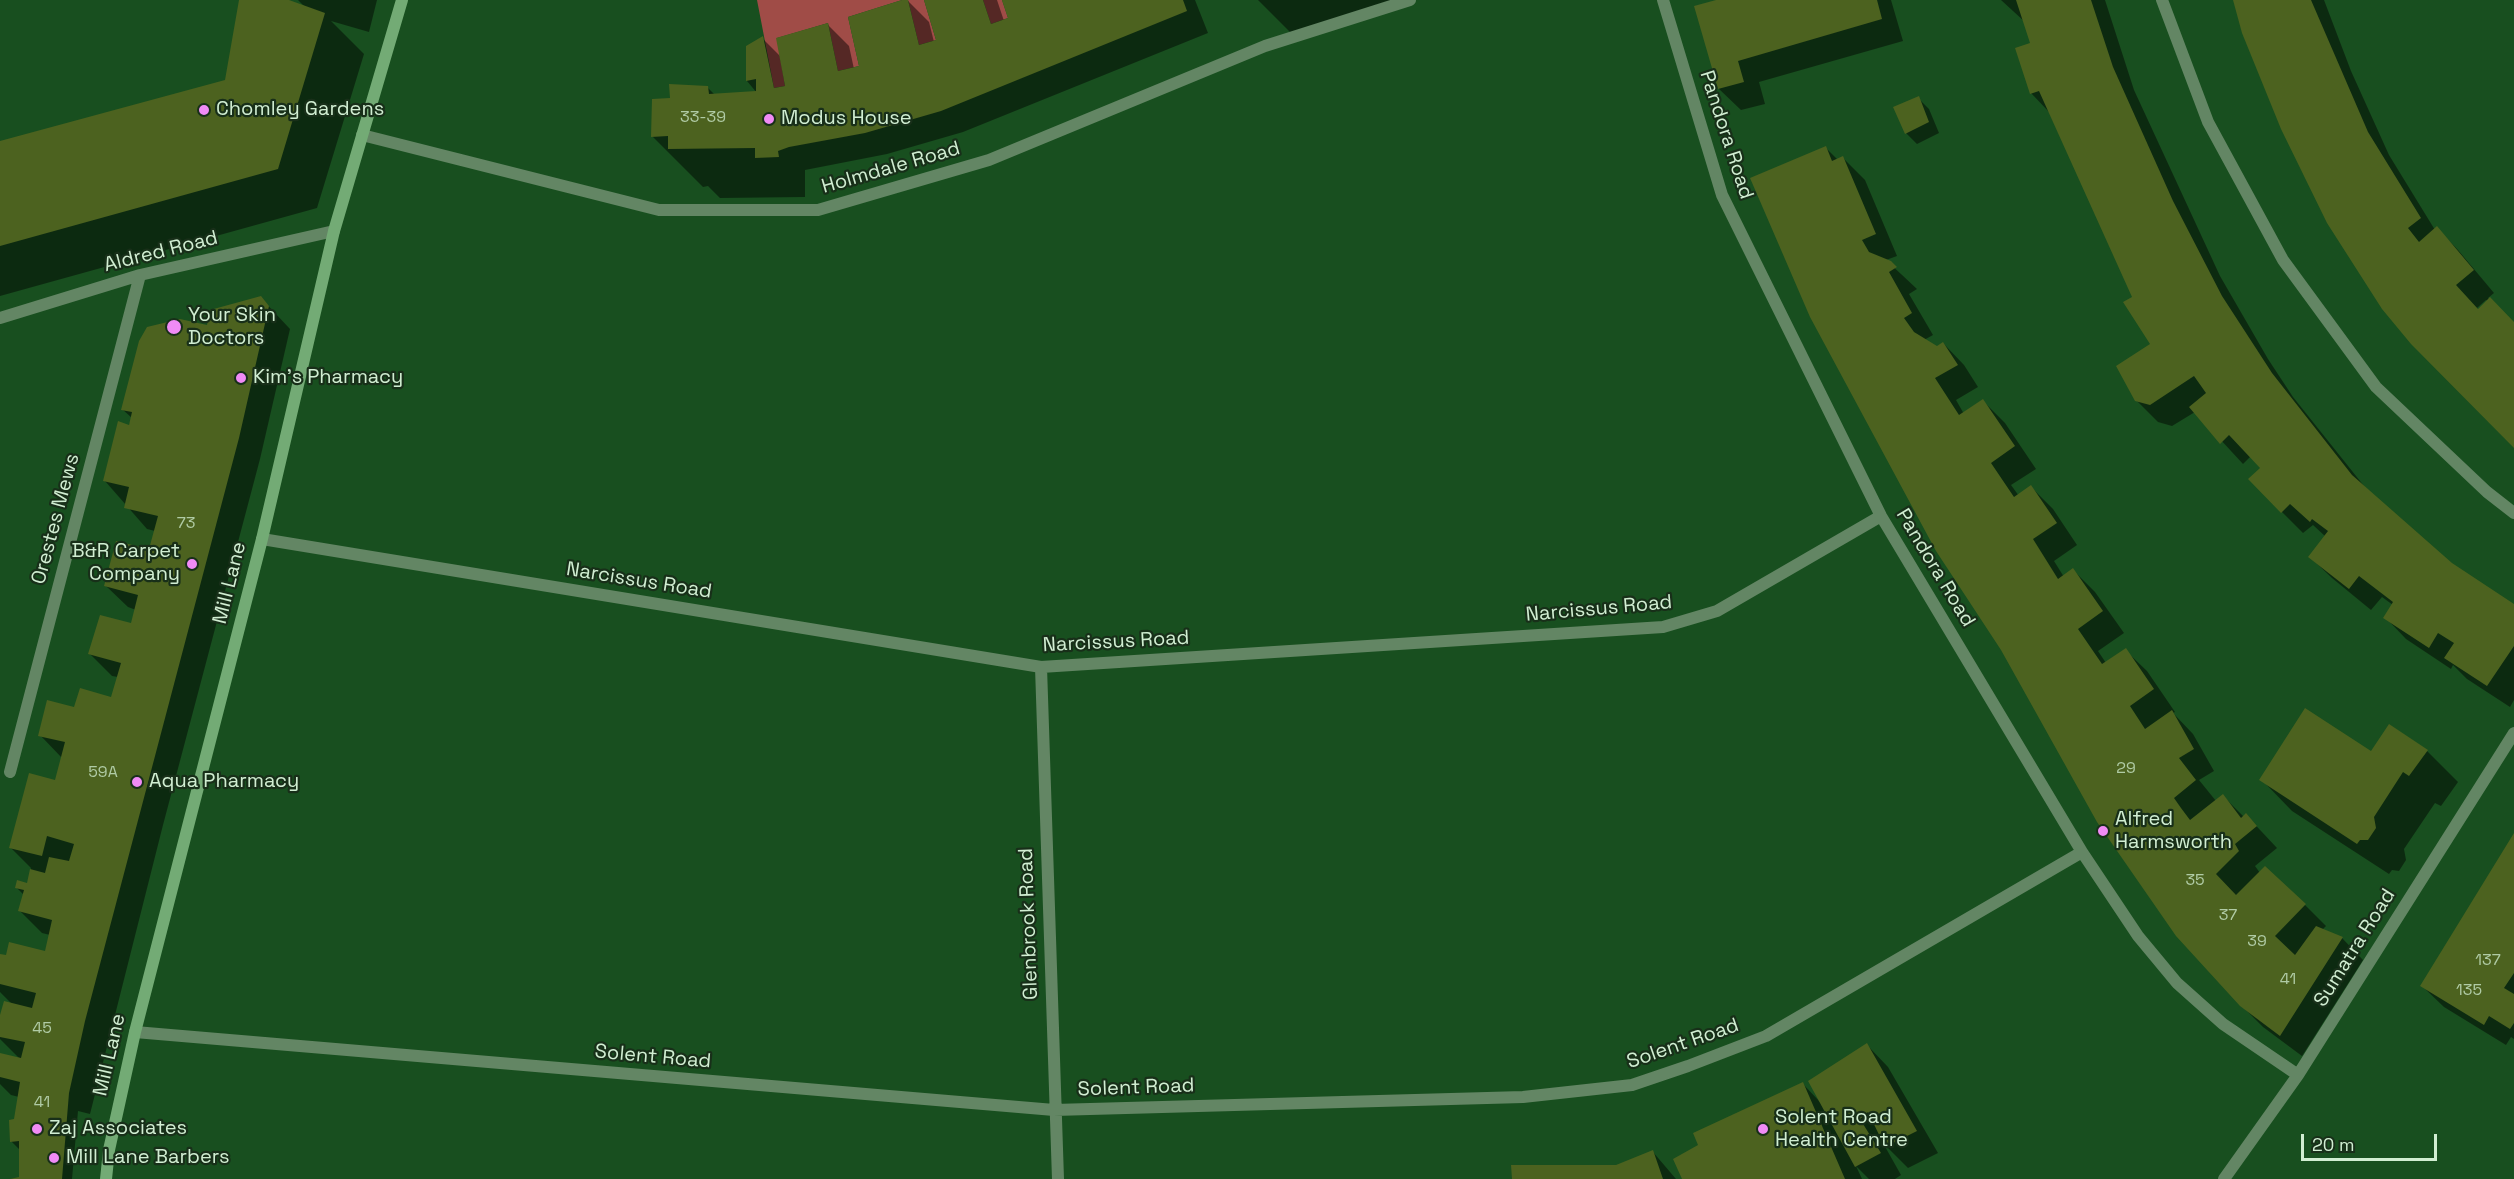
<!DOCTYPE html>
<html>
<head>
<meta charset="utf-8">
<style>
	body { margin:0 }
	#map { position:relative; width:2514px; height:1179px; overflow:hidden; background:#184f1f; font-family:"Space Grotesk",sans-serif }
	canvas { display:block }
	.scale { position:absolute; left:2301px; top:1134px; width:136px; height:27px; box-sizing:border-box; border:3px solid #d1eed2; border-top:0; padding-left:8px; font-size:18px; line-height:21px; white-space:nowrap; color:#d1eed2; -webkit-text-stroke:4px #182f19; paint-order:stroke }
</style>
</head>
<body>
<div id="map">
<canvas width="2514" height="1179"></canvas>
<div class="scale">20 m</div>
</div>
<script>
const c = document.querySelector('canvas').getContext('2d');
c.lineJoin = 'round';
function fill(path, color) { c.fillStyle = color; c.fill(path, 'evenodd'); }
function strokePath(path, color, width, dash) { c.strokeStyle = color; c.lineWidth = width; c.lineCap = dash ? 'butt' : 'round'; c.setLineDash(dash || []); c.stroke(path); }
function drawText(font, color, halo, rows, align = 'center') {
  c.font = font + ' "Space Grotesk",sans-serif'; c.lineWidth = 4.5; c.setLineDash([]); c.textBaseline = 'middle'; c.strokeStyle = halo; c.fillStyle = color; for (const [text, x, y, turn = 0] of rows) {
    c.save(); c.translate(x, y); c.rotate((+turn || 0) * Math.PI / 180); c.textAlign = isNaN(turn) ? turn : align; if (halo) c.strokeText(text, 0, 0); c.fillText(text, 0, 0); c.restore();
  }
}
fill(new Path2D(`
	M757,0h145l-54,17 11,49 -21,5 -10,-48 -51,15 8,48 -11,2z
	M908,0h16l12,40 -17,5z
	M983,0h19l6,18 -17,6z`), '#a04c47');
fill(new Path2D(`
	M240,0h45l20,7 -7,-7h79l-8,32 -38,-11 33,33 -47,154 -317,88v-154l227,-61z
	M907,0l22,22 5,20 3,-1 -11,-41h71l7,21 6,-2 -7,-19h192l13,33 -245,99 -76,22 -82,16v27l-85,1 -12,-12 -5,1 -51,-51 19,-37 36,-12 8,8 42,-2 -10,-12 15,-43 19,19 46,-33 22,22 5,23 7,-2z
	M1258,0h144l-108,36z
	M1721,0h170l12,41 -144,41 6,22 -24,6 -22,-21z
	M2001,0h104l29,90 86,186 48,83 25,38 75,94 83,73 63,42v94l-4,7 -43,-28 -14,-14 -2,4 -45,-30 -21,-22 8,-12 -11,-8 -11,13 -39,-32 -22,-21 16,-20 -13,-12 -10,8 -21,-21 -20,-43 -11,-13 -8,8 -48,-52 -23,14 -14,-4 -22,-22 16,-56 -18,-47 -85,-185 -18,-19 1,-49 -7,-22z
	M2235,0h89l27,71 38,84 46,75 2,-2 21,22 36,43 -6,5 26,26v120zM2486,300l2,1 -9,10 -2,-3z
	M1918,98l11,11 10,24 -22,11 -11,-11z
	M1826,148l12,12 5,-2 22,22 32,76 -11,4 31,29 -8,5 24,41 -9,5 13,7 6,-4 21,22 14,22 -22,13 8,14 19,-13 22,22 31,46 -25,16 8,11 12,-9 22,22 24,36 -23,16 10,16 9,-7 22,22 29,41 -26,18 8,12 19,-13 22,21 28,41 -2,1 20,21 21,37 -15,9 17,21 7,-5 21,21 2,-2 31,33 -22,18 5,7 45,32 21,21 -4,4 20,8 21,22 -61,96 -39,-29 -22,-22 -239,-356z
	M260,297l30,32 -30,130 -97,366 -73,289 -12,-3 -6,68h-62l12,-1 -2,-28 -9,-9 8,-44 -8,-2 -11,-11v-30l20,5 -20,-20v-18l13,-16 -13,-13v-37l8,2 38,-4 4,-18 -8,-2 -22,-22 4,-16 -7,-7 11,-3 3,-17 -21,-21 46,-65 6,-24 -22,-23 35,-26 37,-10 6,-22 -6,-1 -22,-22 42,-30 4,-14 -8,-3 -22,-21 44,-35 5,-20 -8,-2 -42,-48 27,-63 -10,-9 86,-82z
	M2427,751l31,31 -17,24 -6,-3 -31,46 2,11 -7,11 -7,-1 -3,4 -97,-63 -31,-32 111,-26z
	M2514,837v202l-3,-2 -5,8 -62,-38 -22,-21z
	M1867,1045l21,22 50,86 -30,15 -25,-25 18,32 -6,4h-26l-13,-13 6,13h-178l119,-95 17,18z
	M1653,1152l23,27h-162l102,-12z`), '#0007');
fill(new Path2D(`
	M239,0h50l36,13 -47,156 -278,77v-105l225,-61z
	M902,0h6l11,45 17,-5 -12,-40h59l8,24 17,-6 -6,-18h181l4,11 -246,100 -76,22 -76,14 -11,4 1,6 -24,1v-10l-87,1v-13l-17,1 1,-38 18,-1 -1,-14 39,2 1,8 47,-3v-12l-10,2v-35l17,-10 11,52 11,-2 -9,-48 52,-15 10,48 21,-5 -11,-49z
	M1716,0h161l5,19 -144,42 6,21 -26,7 -24,-83z
	M2016,0h75l22,67 60,134 49,95 50,77 80,102 100,88 62,41v42l-27,40 -43,-28 10,-15 -16,-10 -9,15 -46,-30 10,-16 -34,-26 -10,13 -41,-32 20,-26 -16,-12 -2,3 -20,-18 -9,9 -33,-34 12,-11 -31,-33 -9,9 -31,-37 17,-14 -12,-17 -44,29 -15,-4 -19,-35 34,-22 -27,-42 9,-5 -93,-206 -9,3 -15,-46 15,-5z
	M2233,0h78l57,132 53,86 -13,10 11,14 18,-16 37,44 -18,15 22,24 12,-12 24,25v126l-103,-104 -29,-35 -55,-86 -46,-94 -39,-96z
	M1919,96l10,26 -24,12 -12,-27z
	M1826,146l6,15 11,-5 33,78 -14,6 7,12 22,9 6,6 -8,5 23,41 -8,5 10,14 23,14 6,-4 15,23 -23,13 24,37 24,-16 32,47 -24,17 23,34 17,-12 26,38 -24,16 25,40 15,-11 30,43 -25,18 24,35 24,-16 28,41 -24,17 15,23 27,-19 22,39 -15,9 17,22 -22,18 7,10 9,12 33,-26 18,24 5,-5 11,13 -22,18 4,7 -23,23 20,21 29,-29 41,38 -31,32 20,19 21,-29 27,11 -63,99 -40,-30 -64,-70 -79,-114 -96,-172 -65,-99 -126,-234 -60,-139z
	M261,296l8,10 -30,132 -154,583 -16,72 -7,86h-52l9,-2v-36l-9,1 -1,-22 5,-1 6,-37 -20,-5v-24l21,5 4,-16 -25,-5v-22l4,-14 28,7 4,-15 -36,-9v-30l6,1 3,-13 36,9 7,-31 -34,-9 6,-21 -9,-2 2,-8 10,3 3,-14 15,4 4,-16 20,4 5,-17 -27,-8 -5,20 -33,-8 20,-75 26,7 10,-38 -27,-6 9,-36 27,7 6,-19 31,9 10,-34 -33,-9 12,-39 31,8 7,-28 -34,-9 12,-45 33,8 9,-33 -34,-8 5,-21 -26,-6 15,-60 11,4 3,-13 -11,-2 18,-69 8,-14 33,-8 27,6 3,-15z
	M2305,708l66,43 18,-27 39,26 -19,26 -6,-4 -29,45 2,11 -8,12h-8l-3,4 -98,-64z
	M2514,833v140l-10,15 10,6v29l-4,6 -21,-13 -5,9 -64,-39z
	M1867,1043l50,88 -32,16 -17,-35 -8,7 21,34 -26,14 -47,-86z
	M1803,1082l42,97h-163l-9,-20 25,-14 -5,-12z
	M1653,1150l10,29h-151l-1,-14h105z`), '#4c621f');
strokePath(new Path2D(`
	M1663,0l59,195 159,321 201,336 56,84 39,47 46,41 75,51
	M2162,0l46,122 75,138 93,127 111,105 27,21
	M362,135l297,75h159l171,-50 276,-114 145,-46
	M0,318l140,-43 194,-44
	M262,539l779,128 622,-40 54,-16 164,-95
	M1041,667l17,512
	M10,772l130,-497
	M135,1032l919,78 469,-13 109,-12 56,-19 78,-30 316,-184
	M2224,1179l74,-104 216,-342`), '#638664', 12);
strokePath(new Path2D(`
	M106,1179l3,-29 26,-118 127,-493 72,-308 68,-231`), '#73ab75', 12);
for (const [x, y, r, color] of [
	[204,110,6,"#f08bf5"],
	[769,119,6,"#f08bf5"],
	[174,327,8,"#f08bf5"],
	[241,378,6,"#f08bf5"],
	[192,564,6,"#f08bf5"],
	[137,782,6,"#f08bf5"],
	[2103,831,6,"#f08bf5"],
	[37,1129,6,"#f08bf5"],
	[1763,1129,6,"#f08bf5"],
	[54,1158,6,"#f08bf5"]
]) { const dot = new Path2D(); dot.arc(x, y, r, 0, 2 * Math.PI); c.fillStyle = color; c.fill(dot); strokePath(dot, '#182f19', 2); }
drawText('16px', '#b0cba5', null, [
	["33-39",703,118],
	["73",186,524],
	["29",2126,769],
	["59A",103,773],
	["35",2195,881],
	["37",2228,916],
	["39",2257,942],
	["137",2488,961],
	["41",2288,980],
	["135",2469,991],
	["45",42,1029],
	["41",42,1103]
]);
drawText('20px', '#d1eed2', '#182f19', [
	["Chomley Gardens",216,110],
	["Modus House",781,119],
	["Your Skin",188,316],
	["Doctors",188,339],
	["Kim's Pharmacy",253,378],
	["B&R Carpet",180,552,"right"],
	["Company",180,575,"right"],
	["Aqua Pharmacy",149,782],
	["Alfred",2115,820],
	["Harmsworth",2115,843],
	["Solent Road",1775,1118],
	["Health Centre",1775,1141],
	["Zaj Associates",49,1129],
	["Mill Lane Barbers",66,1158]
], 'left');
drawText('20px', '#d1eed2', '#182f19', [
	["Pandora Road",1726,135,72],
	["Holmdale Road",891,168,-16],
	["Aldred Road",161,252,-14],
	["Orestes Mews",56,519,-75],
	["Pandora Road",1935,568,59],
	["Narcissus Road",639,581,9],
	["Mill Lane",230,583,-76],
	["Narcissus Road",1599,609,-5],
	["Narcissus Road",1116,642,-3],
	["Glenbrook Road",1029,924,-92],
	["Sumatra Road",2355,948,-58],
	["Solent Road",1683,1044,-19],
	["Mill Lane",110,1055,-77],
	["Solent Road",653,1057,5],
	["Solent Road",1136,1088,-2]
]);
</script>
</body>
</html>
